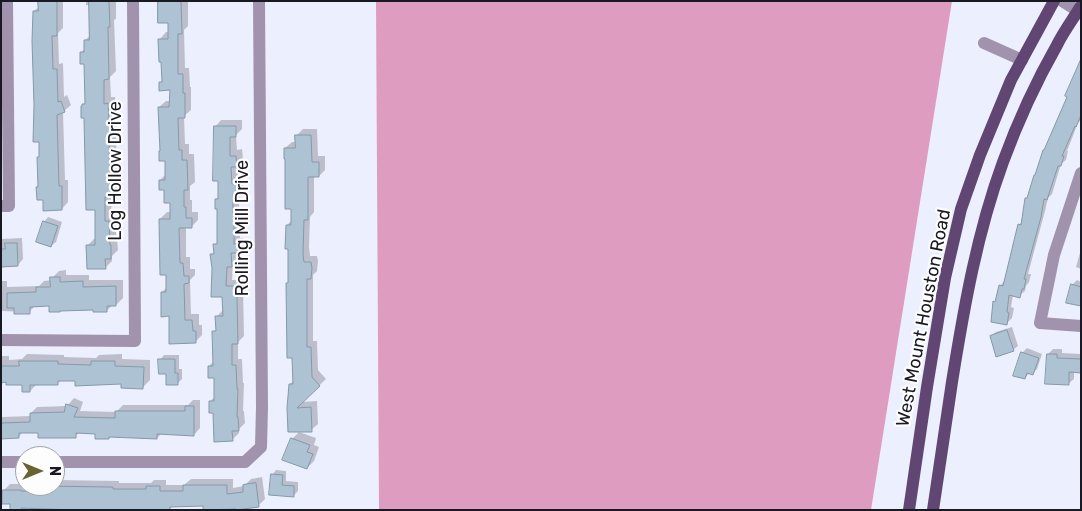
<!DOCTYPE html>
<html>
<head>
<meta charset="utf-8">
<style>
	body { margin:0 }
	#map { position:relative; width:1082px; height:511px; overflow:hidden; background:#eceffe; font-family:Rubik,sans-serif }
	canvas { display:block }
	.frame { position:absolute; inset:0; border:2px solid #181922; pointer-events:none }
	.north { position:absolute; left:15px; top:446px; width:50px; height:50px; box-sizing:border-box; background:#fdfdfd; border:1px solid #a1a2a5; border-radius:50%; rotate:90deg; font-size:14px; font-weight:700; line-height:20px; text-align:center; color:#181922 }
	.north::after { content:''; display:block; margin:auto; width:18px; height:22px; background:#686330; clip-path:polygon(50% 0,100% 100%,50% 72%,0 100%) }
</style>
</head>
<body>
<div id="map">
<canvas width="1082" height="511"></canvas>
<div class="frame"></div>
<div class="north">N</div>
</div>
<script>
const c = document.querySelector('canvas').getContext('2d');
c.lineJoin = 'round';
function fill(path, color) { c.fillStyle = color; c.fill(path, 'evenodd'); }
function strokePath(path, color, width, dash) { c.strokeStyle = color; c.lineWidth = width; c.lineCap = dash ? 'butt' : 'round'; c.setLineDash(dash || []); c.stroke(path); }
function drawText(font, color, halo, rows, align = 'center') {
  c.font = font + ' Rubik,sans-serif'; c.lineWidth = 4.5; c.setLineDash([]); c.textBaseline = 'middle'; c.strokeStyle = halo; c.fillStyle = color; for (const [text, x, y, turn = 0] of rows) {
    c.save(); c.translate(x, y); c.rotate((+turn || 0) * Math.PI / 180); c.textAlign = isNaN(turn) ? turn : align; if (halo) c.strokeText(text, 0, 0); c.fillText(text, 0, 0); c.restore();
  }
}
fill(new Path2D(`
	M376,1h576l-81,509h-492z`), '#de9cc1');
fill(new Path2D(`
	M39,1h24v27l-5,5 1,31 4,-1 1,34 3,-2 4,10 -8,7 2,68h3v22l-6,7 -25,-22 3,-2 1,-29 -7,-145 5,-4z
	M86,1h30v18l-2,1 2,51 -6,6 1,20h4l2,36 -1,1 1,55 -5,5 -1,21h5v24l1,-1 1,12 -6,6v5l-7,7 -18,-22 7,-7h3l-1,-30 -10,-92 -4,-11 4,-5v-39l-5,-9 4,-5v-8l6,-5 -1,-30h-4z
	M160,1h28v25l-4,4 1,38h4l1,19h1v23l-7,6 1,28h4v10h5l1,28 -5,4v14h2v12h6v8l-7,7h-5v30h4v12h5v6l-5,5 1,34h8v11h3v10l-7,7 -25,-27 -8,-23 5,-5v-13l-7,-55 7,-7h4v-10l-11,-22 6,-6v-14l-7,-53 7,-6h5v-12l-11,-6 3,-3 -3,-41 6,-7h3v-10z
	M1081,61v59l-3,3 -11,28h1l-2,9 -5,4 -9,30 -4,4 -3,13 -17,63h3l-2,8 -3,4 -1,5 -6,5 -6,-1 -2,12 3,1 -2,10 -5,5 -12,-21 2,-2 3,-14 5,-6 14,-55 3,-4 7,-25 39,-100z
	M221,120h21v9l-6,6 1,15 5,-1 1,10 -6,6 1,13h5v9l-3,3 -1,19h2l-1,29h3l1,7 -6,6v8l-5,5 -1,16h12l-1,10 1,46 -6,6v17h4l1,24h1l-1,28h1l1,12 -6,6v4l-7,7 -17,-28 -5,-11 5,-4 1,-20 -7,-11 5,-5v-29l3,-3 -1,-12 7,-7 1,-14 -11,-28 -1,-14 3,-3v-6l3,-3v-34l-2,-9 3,-3 -4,-69z
	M303,129h14l1,27h7v14l-6,6h-5v36l-4,5 -1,30 1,9h7l1,5 -1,10 -4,4v66h4l1,29 8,9 -24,23 15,-1 1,23 -7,6 -22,1 1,-47 4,-4 -5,-98v-34l-2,-23 5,-5 -7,-72 7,-6h4v-6z
	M48,217l14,5 -6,20 -5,4 -7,-24z
	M22,238l1,21 -5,6 -17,-4v-22z
	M1081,249v20l-5,-2z
	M66,270v5h23v5h34v18l-7,7h-3l-7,6 -55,-6h-15l-7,7 -28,-1v-30h6v6l32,-1 5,-5 8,-1v-2l7,-7z
	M1077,280l4,2v23l-9,-20z
	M1012,327l6,19 -5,4 -22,-14 5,-4z
	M1027,348l15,6 -5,15 -5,5 -2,-1 -6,5 -2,-25z
	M1053,349h9v4l19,1v17h-7v8l-6,5 -20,-30z
	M27,354l37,1v2l32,1 3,-3 23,-1v5l28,1v20l-7,7 -21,-4 -61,-3 -4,4h-20l-7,7 -7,-7 -22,-3v-25h8v4l13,-1z
	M164,355h15v14h3v10l-4,4 -18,-23z
	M74,398l9,4 -3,9 36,1 7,-7h65l5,-5h7v28l-6,7 -32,-2 -5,5 -46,-2 -2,2 -13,-6h-16l-5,4 -36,-4h-16l-5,5 -17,1v-37l1,16 29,-1v-3l6,-6 30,-1z
	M299,432l17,6 -2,7 5,2 -5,14 -7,7 -15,-29z
	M276,470l10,1v10l12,1v9l-5,5 -23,-2 2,-19z
	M262,477l3,22 -7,7 -54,-1 -32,1 -2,3 -143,-2v3h-16v-7l-8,-12 7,-7h15v2h30v-6l64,1v2h32l3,-3h12v5h18l7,-6h42v9l11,-2 7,-7z`), '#0003');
const building = new Path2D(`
	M38,1h19v35h-5l1,33h4l1,33 3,-1 4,11 -8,3 2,71h3v24l-19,1v-11h-6l-1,-13h2l-1,-30h2v-15h-6l1,-37 -2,-64 1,-30h5z
	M89,1h20l1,26h-2l1,52 -5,1v24l4,-1 2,38h-1l1,56h-5v24h4l1,24h1v14h-6l1,10h-19l-1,-24h9v-35h-9l-2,-92h-3v-12h1v-2h3l-1,-40h-4v-12h4v-12h5z
	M158,1h23l1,33h-4v40h5v19h2v25h-7l1,32h3v10h5l1,30h-4v17h2v11h6v10h-13l1,35h3l1,13h5v7l-5,1 1,36h7l1,11h3v12l-27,1v-28l-8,1v-25h5v-17h-6l-1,-56h11v-16h-6v-13h-5v-10h6v-19h-6v-10h1l-2,-44h11l1,-17 -11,1v-9h3l-1,-20h-2l-1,-23h10v-16h-10z
	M1081,59v56l-5,12 -1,-1 -13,30h2l-3,10h-3l-11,34 -3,-1 -3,18 -17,62h2l-2,10h-2l-2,9 -11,-3 -2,17 2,1 -2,12 -16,-3 2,-21 2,1 4,-17 4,1 15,-62 3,1 4,-27h2l7,-23h1l8,-25h1l23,-53 -2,-1z
	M214,126h22v11h-6v19h6l1,11h-6l1,17h4v10h-3v21h1v29h3l1,9h-7l1,14h-5l-1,19h12l-1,11 1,47h-6v21h4l1,24h1l-1,28h1l1,14h-7l1,10 -19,1 -1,-29h-4v-12h5v-23h-6v-12h5l-1,-35h4l-1,-15h8l-1,-19h-11l1,-29 -2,-14h4l-1,-10h4v-35h-2v-10h3v-18h-5z
	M295,135h16l1,27h7v15h-11v43h-4l-1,34 1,8h7l1,6 -1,11h-4v68h4l1,30 8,9 -23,22 14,-1 1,25h-24l-1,-24 2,-24h4l-1,-26h-5l-1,-75h2v-34h-3l1,-24h5v-16h-6v-50h-1v-11h11z
	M43,221l15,5 -7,21 -15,-5z
	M5,243h12l1,23 -17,1v-18h4z
	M50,277h10v5l23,-1v6l33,-1v20h-9v6h-14v-2l-33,1v1h-11v-6l-19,1v7h-16v-6h-7v-15l29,-1v-5h14z
	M1071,284l10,3v19l-15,-3z
	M1007,330l7,21 -18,6 -6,-21z
	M1021,352l18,6 -6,17 -6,-2 -2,6 -12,-3z
	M1047,354h10v4l24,1v14l-12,-1v13l-24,-1z
	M158,359h17v14h3v12h-12v-11h-7z
	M19,361h39v3l33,1v-4h24v5l29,1 -1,22 -22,-1v-4l-46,2v-5h-17v4h-28v7h-8v-7h-16v-3l-5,1v-17h18z
	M66,404l12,4 -4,9 41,1v-7h70v-5h9v30l-37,-2v5l-48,-2v2h-14v-5l-19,-1v5h-38v-5h-19v5l-18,1v-16l29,-1v-9l34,-1z
	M291,438l19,7 -3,7 6,2 -6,15 -25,-9z
	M271,474l12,1 -1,10 12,1v11l-25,-2z
	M256,483l3,24 -23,3v-1l-33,1v-4l-33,1v3h-97l-52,-2v2h-11v-6h-8v-14h19v1l19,1v-6l73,1v2h33v-3h14v5h23v-6h44v9l16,-2v-7z`);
fill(building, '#adc2d3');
strokePath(building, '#8498a8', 1);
strokePath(new Path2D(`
	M1062,1l19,12
	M984,43l38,17
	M1081,173l-27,82 -14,68 41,3
	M1,206h8l-2,-205
	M1,340l134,1 -2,-340
	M1,462h24
	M55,462h190l16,-15 1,-40 -3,-406`), '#a193ad', 12);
strokePath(new Path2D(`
	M909,510l18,-123 18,-109 16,-69 19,-54 31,-75 43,-79
	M933,510c6,-43 13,-85 19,-128 12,-75 25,-149 51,-220 15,-41 33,-80 54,-117 7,-14 16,-26 24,-39`), '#614673', 12);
drawText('18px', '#181922', '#fdfdfd', [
	["Log Hollow Drive",116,171,-90],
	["Rolling Mill Drive",243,228,-90],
	["West Mount Houston Road",924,318,-79]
]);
</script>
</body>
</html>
